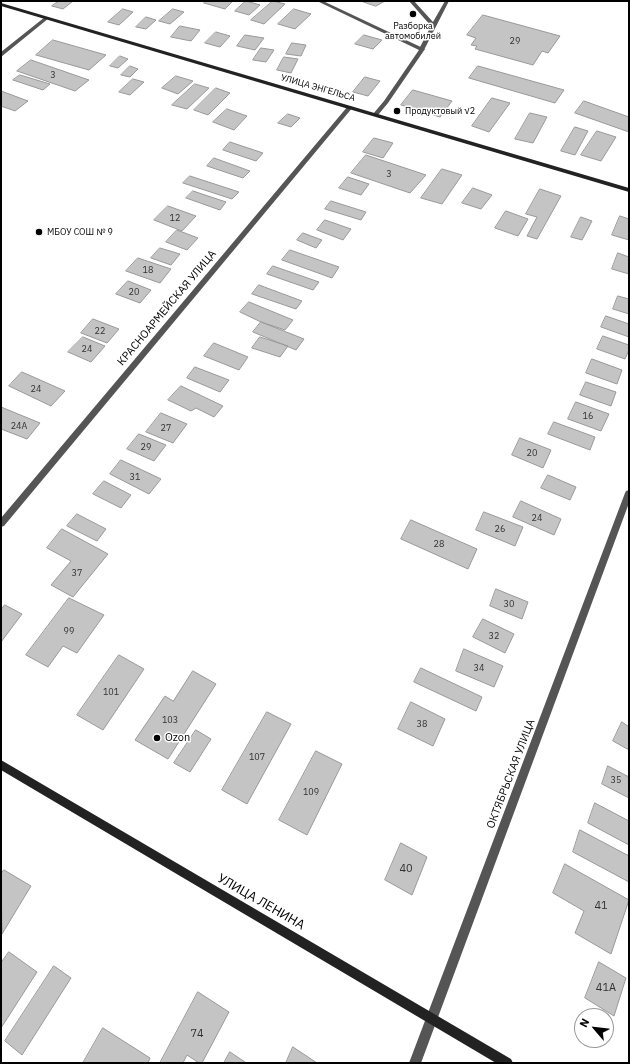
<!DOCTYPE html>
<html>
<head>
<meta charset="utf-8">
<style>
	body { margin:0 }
	#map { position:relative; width:630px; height:1064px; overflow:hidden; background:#fff; font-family:"IBM Plex Sans",sans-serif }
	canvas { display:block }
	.frame { position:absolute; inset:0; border:2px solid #000; pointer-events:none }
	.north { position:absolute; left:574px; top:1008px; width:40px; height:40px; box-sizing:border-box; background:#fff; border:1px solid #999; border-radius:50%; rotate:298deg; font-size:11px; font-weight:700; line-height:16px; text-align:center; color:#000 }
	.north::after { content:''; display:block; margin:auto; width:14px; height:18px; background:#000; clip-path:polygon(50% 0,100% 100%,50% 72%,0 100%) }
</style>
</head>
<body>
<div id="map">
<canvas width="630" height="1064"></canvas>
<div class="frame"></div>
<div class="north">N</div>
</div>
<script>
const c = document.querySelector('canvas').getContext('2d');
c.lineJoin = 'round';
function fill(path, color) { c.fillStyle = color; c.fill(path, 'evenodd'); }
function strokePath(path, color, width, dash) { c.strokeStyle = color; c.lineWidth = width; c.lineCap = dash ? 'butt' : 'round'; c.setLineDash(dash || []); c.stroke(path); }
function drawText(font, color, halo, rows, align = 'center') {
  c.font = font + ' "IBM Plex Sans",sans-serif'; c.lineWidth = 3; c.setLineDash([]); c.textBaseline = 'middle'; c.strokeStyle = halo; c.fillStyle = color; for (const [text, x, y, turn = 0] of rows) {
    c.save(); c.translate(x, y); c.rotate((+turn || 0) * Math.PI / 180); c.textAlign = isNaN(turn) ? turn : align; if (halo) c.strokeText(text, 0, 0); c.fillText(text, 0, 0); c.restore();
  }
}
const building = new Path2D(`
	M59,1h14l-10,8 -11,-3z
	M206,1h27l-8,8 -21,-6z
	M246,1l14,4 -11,10 -14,-4z
	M273,1l12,3 -21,20 -13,-4z
	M361,1h24l-9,5z
	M123,9l10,3 -14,13 -11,-3z
	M173,9l11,3 -14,12 -11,-3z
	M294,9l17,5 -16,15 -17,-5z
	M483,15l77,21 -12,17 -6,-2 -9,14 -58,-16 2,-3 -6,-1 5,-7 -9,-3z
	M146,17l10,3 -10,9 -10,-2z
	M180,26l20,4 -9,11 -20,-4z
	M216,32l14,4 -10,11 -15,-4z
	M245,35l19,3 -9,12 -18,-4z
	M364,35l18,5 -9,9 -18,-5z
	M53,40l53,15 -17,15 -53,-15z
	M292,43l14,2 -5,11 -15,-2z
	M261,48l13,2 -8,12 -13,-2z
	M120,56l8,3 -10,9 -8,-2z
	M284,57l14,2 -7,14 -14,-3z
	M31,60l58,20 -14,11 -58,-20z
	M130,66l8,3 -8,8 -9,-2z
	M478,66l86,24 -9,13 -86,-25z
	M20,75l30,9 -7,6 -30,-10z
	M176,76l17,5 -15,13 -16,-6z
	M365,77l15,4 -12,15 -15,-4z
	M133,79l11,3 -14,13 -11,-3z
	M195,84l14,4 -22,21 -15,-4z
	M216,88l14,5 -22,22 -14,-5z
	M413,90l39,11 -12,16 -39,-12z
	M1,91l27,10 -13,10 -14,-5z
	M492,98l18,5 -21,29 -17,-6z
	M584,101l45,16v15l-54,-19z
	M227,109l20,7 -13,14 -21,-8z
	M530,113l17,4 -14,26 -18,-4z
	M288,114l12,4 -9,9 -13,-4z
	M575,127l13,4 -13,24 -14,-4z
	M597,131l19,6 -15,24 -20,-6z
	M374,138l19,5 -10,15 -20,-6z
	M230,142l33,11 -7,8 -33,-11z
	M366,155l60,20 -16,18 -59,-20z
	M214,158l36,13 -7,7 -36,-12z
	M442,169l20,6 -20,29 -21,-6z
	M190,176l49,16 -7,7 -49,-16z
	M348,177l21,7 -8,11 -22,-7z
	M473,188l19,7 -11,14 -19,-6z
	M540,189l21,7 -24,43 -10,-3 10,-19 -11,-3z
	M193,191l33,11 -6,8 -34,-12z
	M331,201l35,11 -5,8 -36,-11z
	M168,206l28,10 -14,15 -28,-11z
	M506,211l22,8 -10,17 -23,-8z
	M620,216l9,3v21l-17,-5z
	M581,217l11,4 -10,19 -11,-3z
	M325,220l26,9 -8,11 -26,-10z
	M177,230l21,8 -11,12 -21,-8z
	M303,233l19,7 -6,8 -19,-8z
	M160,248l20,6 -9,11 -20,-7z
	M290,250l49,17 -7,11 -50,-18z
	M618,253l11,4v17l-17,-5z
	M138,258l33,11 -11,14 -34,-12z
	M273,266l46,16 -6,8 -46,-16z
	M128,281l23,9 -11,13 -24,-9z
	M259,285l43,16 -6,8 -44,-15z
	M618,296l11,3v15l-16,-5z
	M249,302l44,18 -8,10 -24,-8 -21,-10z
	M606,316l23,8v13l-28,-10z
	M93,319l26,10 -12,14 -26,-10z
	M261,322l43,17 -8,11 -43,-18z
	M603,336l26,9v5l-4,9 -28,-10z
	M83,337l22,9 -14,16 -23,-10z
	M260,337l28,9 -8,11 -28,-9z
	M214,343l34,14 -9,13 -35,-14z
	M592,359l30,11 -5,14 -31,-11z
	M195,367l34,13 -9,12 -33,-14z
	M22,372l43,19 -14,15 -42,-20z
	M586,382l30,10 -5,14 -31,-11z
	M181,386l42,20 -9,11 -18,-9 -5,3 -23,-11z
	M576,402l33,12 -8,17 -33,-12z
	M1,407l39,16 -13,16 -26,-10z
	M161,413l26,11 -14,19 -27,-11z
	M554,422l41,15 -5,13 -42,-16z
	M139,434l27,11 -12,16 -27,-12z
	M520,438l31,12 -8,18 -31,-13z
	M121,460l40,19 -12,15 -39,-20z
	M548,475l28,12 -6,13 -29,-12z
	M104,481l27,14 -10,13 -28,-14z
	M521,501l40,18 -7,16 -41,-18z
	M484,512l39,15 -8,19 -39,-16z
	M77,514l29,15 -9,12 -30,-15z
	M411,520l66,29 -9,20 -67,-30z
	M62,529l46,25 -35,43 -22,-12 20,-24 -24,-13z
	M496,589l32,13 -6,17 -32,-13z
	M69,598l35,17 -27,38 -14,-7 -15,21 -22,-12z
	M5,605l17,9 -21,28v-32z
	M483,619l31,15 -9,19 -32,-16z
	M464,649l39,17 -9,21 -38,-16z
	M119,655l25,14 -41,61 -26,-15z
	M421,668l61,29 -6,14 -62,-29z
	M193,671l23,13 -48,75 -33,-19 30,-44 8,5z
	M411,702l34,17 -12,27 -35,-17z
	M267,712l24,12 -44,80 -25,-14z
	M622,722l7,5v23l-16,-9z
	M196,730l15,9 -21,33 -16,-9z
	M316,751l26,13 -35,71 -28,-15z
	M608,766l21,11v21l-27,-14z
	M595,803l34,18v24l-41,-22z
	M580,830l49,26v26l-56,-30z
	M401,843l26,14 -15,38 -27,-15z
	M565,864l64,36 -18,54 -36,-21 9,-22 -31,-18z
	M4,870l27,16 -29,48 -1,-60z
	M9,952l28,20 -36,56v-65z
	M599,962l27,16 -12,38 -29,-18z
	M54,966l17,12 -49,77 -17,-14z
	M198,992l31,20 -27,51h-3l-12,-8 -4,8h-23z
	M103,1028l47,30 -2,5h-65z
	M293,1047l24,16h-31z
	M230,1052l15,10v1h-21z`);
fill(building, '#c4c4c4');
strokePath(building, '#999', 1);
fill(new Path2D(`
	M409,1h5l19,21 12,-21h4l-25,49 -5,-1 12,-23z`), '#555');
fill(new Path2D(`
	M317,1h6l102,48 -37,54 -10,12 -5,-1 11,-13 35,-51z
	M45,17l4,1 -48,39v-5z
	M348,106l5,1 -349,419 -3,1v-9z
	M629,490v13l-208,560h-12l216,-570 1,-2z`), '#555');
fill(new Path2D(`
	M1,3l628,185v4l-628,-186z
	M1,760l510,299 2,4h-17l-495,-293z`), '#222');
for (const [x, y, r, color] of [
	[413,14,4,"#000"],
	[397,111,4,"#000"],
	[39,232,4,"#000"],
	[157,738,4,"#000"]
]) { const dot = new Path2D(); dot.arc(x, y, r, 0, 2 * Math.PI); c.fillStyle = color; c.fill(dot); strokePath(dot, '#fff', 1.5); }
drawText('9px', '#000', '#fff', [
	["Разборка",413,26,"center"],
	["автомобилей",413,36,"center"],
	["Продуктовый √2",405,111],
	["МБОУ СОШ № 9",47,232]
], 'left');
drawText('9px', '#313131', null, [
	["29",515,41],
	["3",53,75],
	["3",389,174],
	["12",175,218],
	["18",148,270],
	["20",134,292],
	["22",100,331],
	["24",87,349],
	["24",36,389],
	["16",588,416],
	["24А",19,426],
	["27",166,428],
	["29",146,447],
	["20",532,453],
	["31",135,477],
	["24",537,518],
	["26",500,529],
	["28",439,544],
	["37",77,573],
	["30",509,604],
	["99",69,631],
	["32",494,636],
	["34",479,668],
	["101",111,692],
	["103",170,720],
	["38",422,724],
	["107",257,757],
	["35",616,780],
	["109",311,792]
]);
drawText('9px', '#000', '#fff', [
	["УЛИЦА ЭНГЕЛЬСА",318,88,16]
]);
drawText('11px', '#000', '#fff', [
	["КРАСНОАРМЕЙСКАЯ УЛИЦА",167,308,-50],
	["ОКТЯБРЬСКАЯ УЛИЦА",511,774,-69]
]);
drawText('11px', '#000', '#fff', [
	["Ozon",165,738]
], 'left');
drawText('11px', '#313131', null, [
	["40",406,869],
	["41",601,906],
	["41А",606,988],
	["74",197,1034]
]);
drawText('13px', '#000', '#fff', [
	["УЛИЦА ЛЕНИНА",261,902,30]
]);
</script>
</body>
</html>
